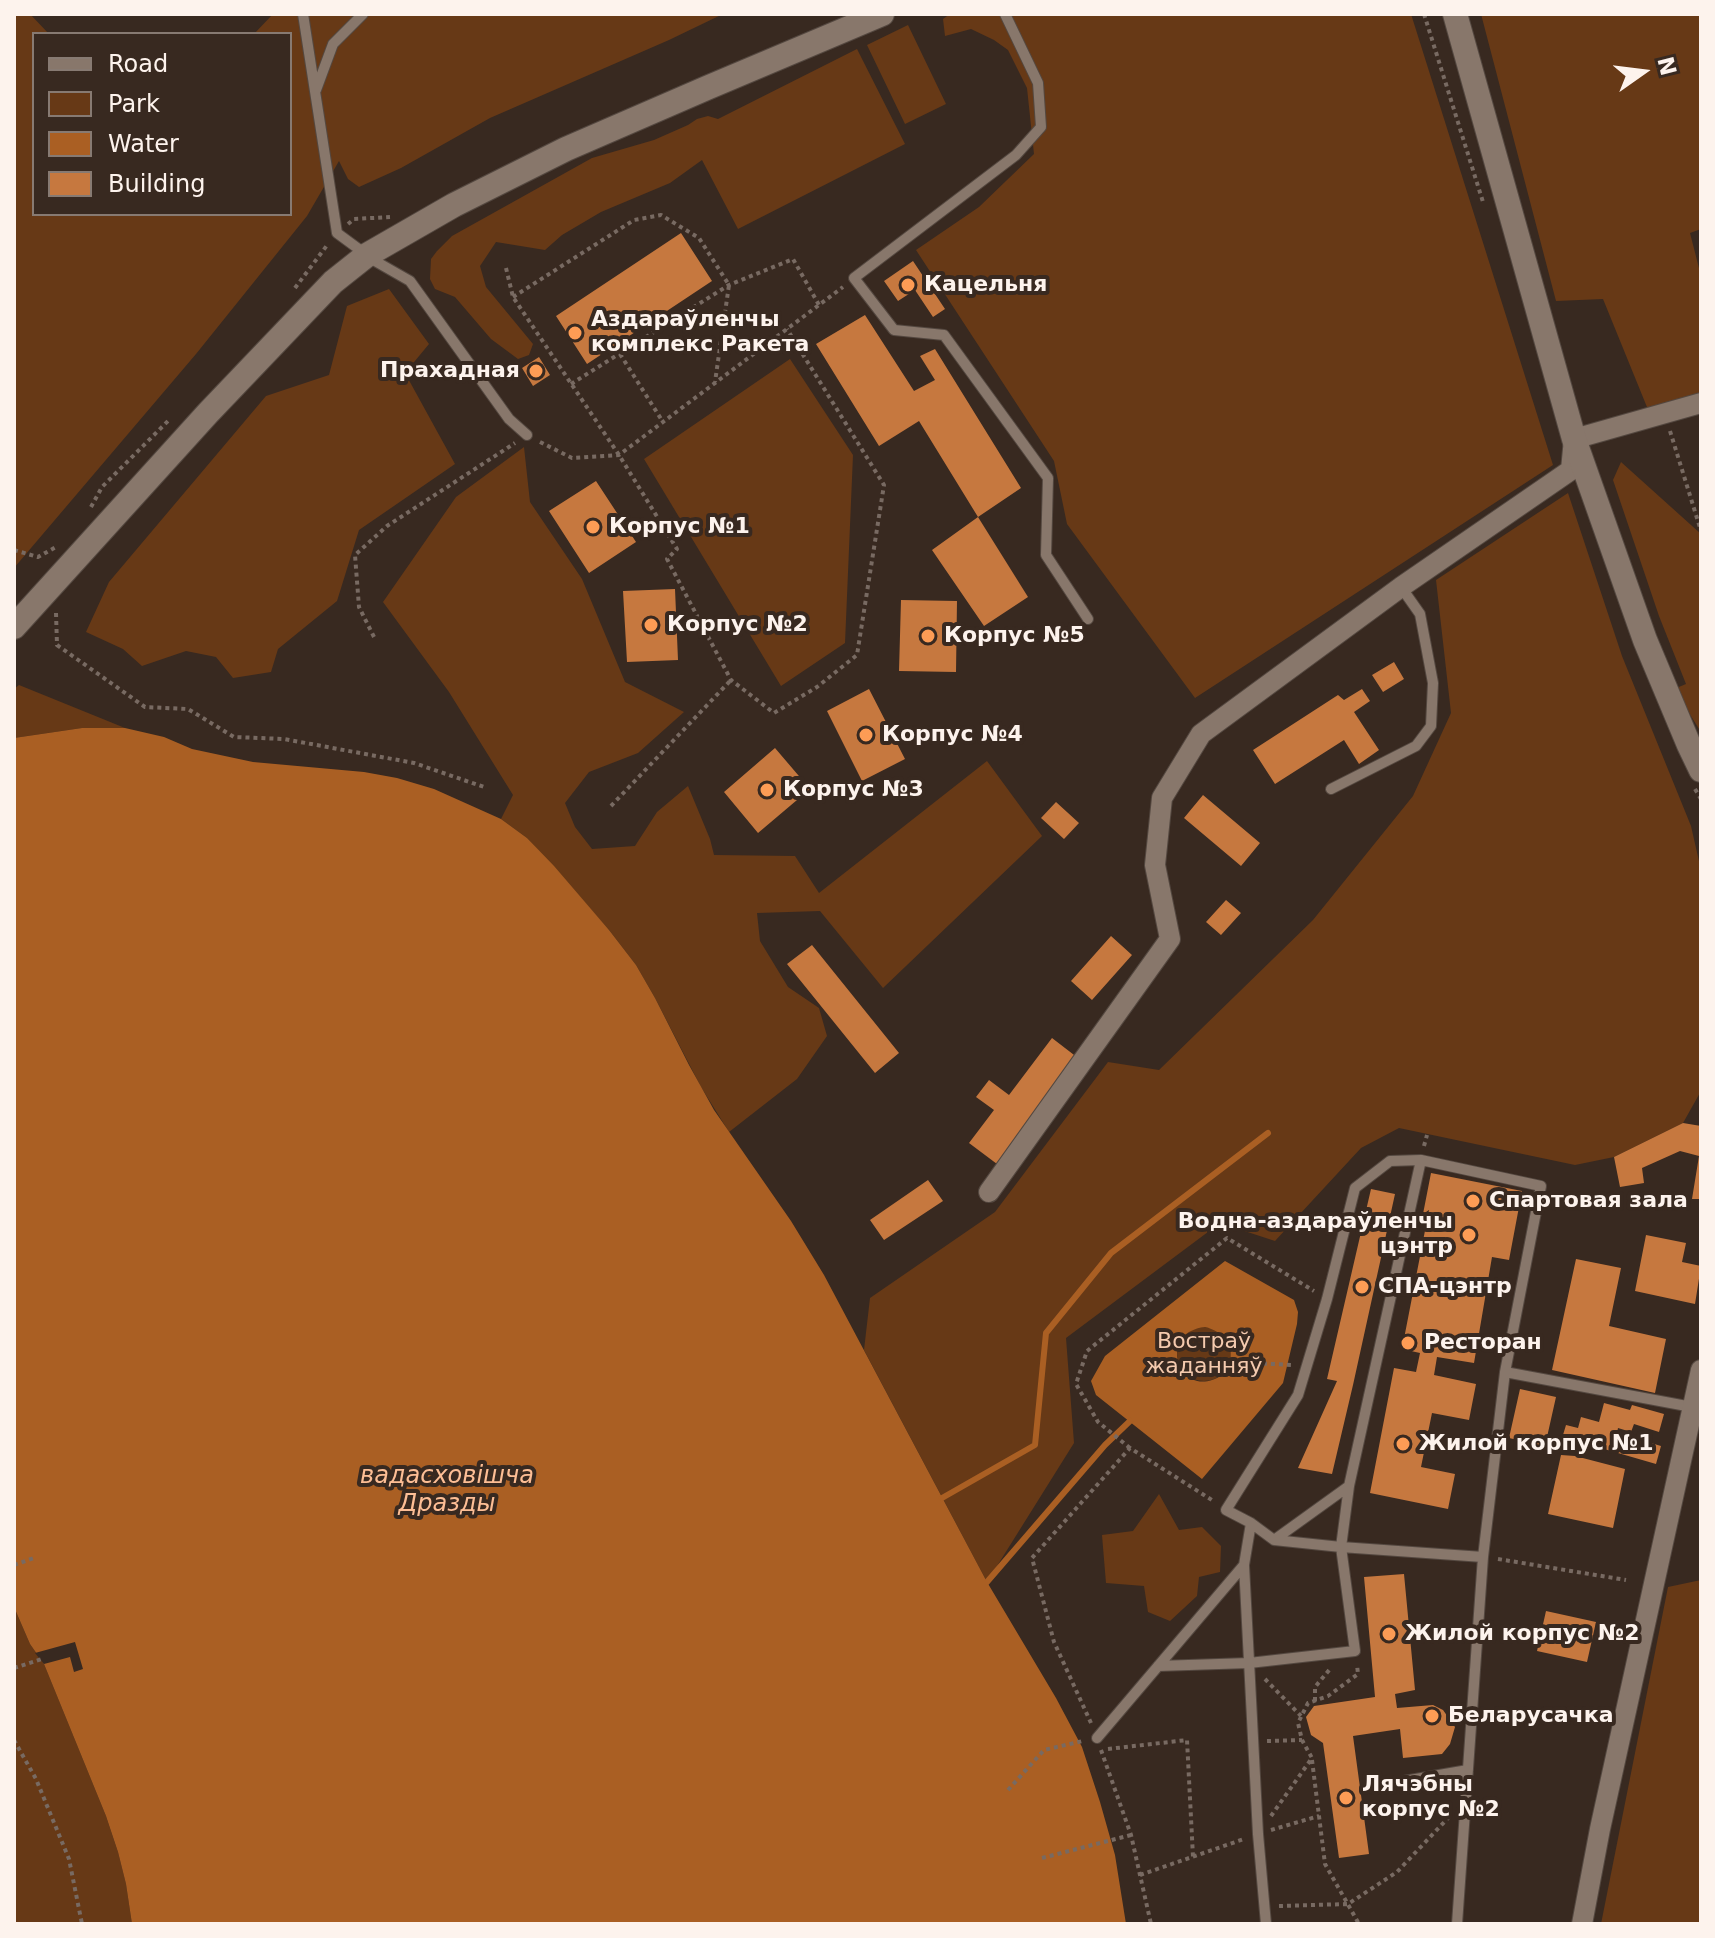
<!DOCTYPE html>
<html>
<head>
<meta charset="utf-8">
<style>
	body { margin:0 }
	#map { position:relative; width:1715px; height:1938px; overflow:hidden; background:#382920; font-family:"DejaVu Sans",sans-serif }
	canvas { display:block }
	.frame { position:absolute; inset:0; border:16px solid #fdf3ed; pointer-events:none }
	.legend { position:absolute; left:32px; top:32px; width:260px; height:184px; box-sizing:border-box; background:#382920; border:2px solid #877a72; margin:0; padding:10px 14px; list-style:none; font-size:24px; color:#fdf3ed }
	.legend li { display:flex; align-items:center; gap:16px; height:40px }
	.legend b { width:40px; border:2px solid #877a72 }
	.north { position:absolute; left:1603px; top:32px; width:80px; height:80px; -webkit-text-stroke:6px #382920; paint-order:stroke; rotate:76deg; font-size:22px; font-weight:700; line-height:32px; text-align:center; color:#fdf3ed }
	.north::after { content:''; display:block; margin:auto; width:28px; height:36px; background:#fdf3ed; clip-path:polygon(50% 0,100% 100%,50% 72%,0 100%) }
</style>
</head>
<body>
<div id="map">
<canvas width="1715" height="1938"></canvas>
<div class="frame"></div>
<ul class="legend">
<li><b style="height:10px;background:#88776b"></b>Road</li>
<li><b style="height:22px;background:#673916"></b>Park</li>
<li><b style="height:22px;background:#aa5f23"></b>Water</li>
<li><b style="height:22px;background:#c6783f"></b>Building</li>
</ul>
<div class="north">N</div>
</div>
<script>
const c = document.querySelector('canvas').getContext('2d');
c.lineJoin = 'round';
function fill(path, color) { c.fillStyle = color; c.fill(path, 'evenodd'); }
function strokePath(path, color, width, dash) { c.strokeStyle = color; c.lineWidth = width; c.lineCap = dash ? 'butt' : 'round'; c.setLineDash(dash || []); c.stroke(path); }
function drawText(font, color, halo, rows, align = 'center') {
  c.font = font + ' "DejaVu Sans",sans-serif'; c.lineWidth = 8; c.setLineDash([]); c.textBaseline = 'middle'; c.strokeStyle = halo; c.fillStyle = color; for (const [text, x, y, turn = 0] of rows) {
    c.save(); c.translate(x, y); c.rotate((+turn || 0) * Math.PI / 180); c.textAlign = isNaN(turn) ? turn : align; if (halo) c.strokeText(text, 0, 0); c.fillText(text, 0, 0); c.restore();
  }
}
fill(new Path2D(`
	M14,14h16l19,20h-15v180h256v-180h-36l19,-20h450l-54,26 -179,78 -89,50 -42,19 -11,-8 -9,-18 -32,55 -111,138 -182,214z
	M950,14h461l142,451 -358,233 -128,-174 -13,-63 -138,-211 63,-43 55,-53 -7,-66 -19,-38 -14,-10 -23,-11 -26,7 -2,-17z
	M1481,14h220v215l-11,4 11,43v125l-52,11 -46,-113 -47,2z
	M908,25l38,79 -41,20 -38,-79z
	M857,49l48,95 -167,85 -36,-69 -32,23 -69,29 -39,23 -17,15 -49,-8 -16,24 6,21 47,57 -4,11 -11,4 -27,-20 -36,-42 -20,-8 -5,-10 1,-20 6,-8 15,-15 140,-78 62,-18 34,-15 9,-6 11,-3 10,3z
	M389,289l40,55 -24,29 50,91 -96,66 -22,71 -59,48 -7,23 -38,6 -17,-21 -30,-6 -44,15 -19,-17 -37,-17 23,-50 157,-186 63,-21 18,-69z
	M790,359l63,96 -8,188 -64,43 -137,-227z
	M524,447l6,55 52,77 43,103 59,30 -46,41 -49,19 -24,31 10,24 17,22 43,-3 22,-34 31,-26 22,53 4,16 81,1 24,37 168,-132 55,75 -159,152 -63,-77 -63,2 3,28 28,46 31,21 8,28 -30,43 -68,53 -28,-45 -46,-89 -19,-33 -27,-35 -82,-92 -26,-19 12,-24 -64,-103 -66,-90 73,-105z
	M1621,462l80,72v198l-27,-43 12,-5 -27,-68 -46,-136z
	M1568,493l54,163 69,170 10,44v221l-18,32 -69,34 -39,8 -176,-37 -38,20 -86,93 -55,-18 -154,115 8,105 -87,139 -123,-232 6,-52 125,-86 113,-150 51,8 154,-150 100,-124 38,-83 -15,-133z
	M19,685l106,43h-43l-68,10v-49z
	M1177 1354a27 27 0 1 1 54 0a27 27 0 1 1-54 0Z
	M1159,1494l20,36 23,-3 19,19 -1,26 -21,5 -2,19 -27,25 -22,-9 -4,-26 -38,-3 -4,-48 31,-4z
	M1701,1580v344h-100l67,-337z
	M14,1607l16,37 14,20 62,152 12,36 8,32 6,40h-118z`), '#673916');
fill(new Path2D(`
	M82,728h43l39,9 28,12 61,13 111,10 33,6 37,11 67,30 26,19 27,28 55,64 27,35 19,33 34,67 25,45 77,111 33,54 163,307 69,116 26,49 18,55 15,53 11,69h-994l-6,-40 -8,-32 -12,-36 -62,-152 -14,-20 -16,-37v-869z
	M1225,1261l69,39 4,12 -1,12 -14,59 -81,96 -106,-84 -5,-14 14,-25zM1205,1327c17,4 31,18 24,37 -3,8 -9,14 -17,16 -36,12 -53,-48 -7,-53z`), '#aa5f23');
fill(new Path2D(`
	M75,1642l8,27 -9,3 -4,-15 -26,7 -9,-11z`), '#382920');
strokePath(new Path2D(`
	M942,1498l93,-53 11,-112 65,-80 157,-120
	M987,1582l118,-137 25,-24`), '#aa5f23', 6);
fill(new Path2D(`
	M681,233l31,48 -125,83 -31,-48z
	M913,261l32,48 -12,8 -18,-27 -17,11 -14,-20z
	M865,315l49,76 21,-11 -15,-24 15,-7 86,139 -43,29 -59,-96 -40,25 -63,-102z
	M539,357l11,18 -17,11 -11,-18z
	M596,481l40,61 -47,31 -40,-62z
	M978,517l50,80 -44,29 -52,-76z
	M675,589l3,71 -51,2 -4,-71z
	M901,600l56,1 -1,71 -57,-1z
	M1394,662l10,17 -21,13 -11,-17z
	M869,689l36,70 -43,22 -35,-70z
	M1362,689l8,12 -16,11 25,38 -20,14 -15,-24 -69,44 -22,-34 85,-55 6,5z
	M775,748l35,41 -52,44 -34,-41z
	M1203,795l57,48 -19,23 -57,-48z
	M1056,802l23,21 -15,16 -23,-21z
	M1226,900l15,13 -20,22 -15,-13z
	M1111,936l21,19 -40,45 -21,-19z
	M812,945l87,108 -24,20 -88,-109z
	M1052,1038l26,20 -81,106 -28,-21 25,-33 -18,-13 13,-17 20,15z
	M1683,1123l18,3v73h-9l7,-43 -19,-5 -38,17 2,15 -24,4 -6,-30z
	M1431,1173l91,18 -13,69 -17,-3 -18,106 -37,-6 -3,18 42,9 -7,36 -37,-7 -11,54 34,7 -7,35 -78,-16 24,-125 22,4 4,-19 -18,-4 27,-139 -6,4z
	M928,1180l15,21 -59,39 -14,-20z
	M1371,1189l24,5 -42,191 -21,89 -34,-6 39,-87 -10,-2z
	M1646,1235l40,8 -4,19 19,4 -6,38 -60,-13z
	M1576,1259l45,9 -12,58 57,13 -11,54 -103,-23z
	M1520,1389l36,8 -11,49 -36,-8z
	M1604,1403l26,7 2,-5 32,9 -5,18 -25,-8 -3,8 -13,-4 -1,5 44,13 -5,18 -76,-22v-2l-17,-5 3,-10 12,3 3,-11 18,5z
	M1561,1455l14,1 50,13 -12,59 -65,-14z
	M1404,1574l11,116 -20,4 2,14 36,-3 10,5 12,17 -5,17 -8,10 -39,4 -3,-29 -47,7 16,118 -30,4 -16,-115 -12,-8 -5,-18 8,-11 61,-9 -11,-120z
	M1546,1611l50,11 -9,40 -50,-11z`), '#c6783f');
const lane = new Path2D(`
	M303,14l34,219 38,28 35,20 99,138 18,16
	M1005,14l33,69 3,44 -25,28 -162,123 40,52 50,5 104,143 -2,77 42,64
	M316,90l17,-46 30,-30
	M1331,789l85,-43 15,-20 2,-43 -13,-69 -19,-27
	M1421,1160l-72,326 -75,54 -23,-17 -25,-13 72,-115 29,-96 28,-111 35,-27z
	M1421,1160l120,26 -36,186 -22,185 -26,367
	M1505,1372l187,35
	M1251,1523l-7,42 14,269 8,90
	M1274,1540l67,7 142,10
	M1158,1666l91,-3 106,-12 -14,-104 8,-61
	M1097,1738l147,-173
	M1375,1786l93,-16`);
const street = new Path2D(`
	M989,1192l181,-253 -15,-74 7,-67 39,-64 200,-147 170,-117 3,-31 127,-36
	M1582,1924l18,-95 101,-459`);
const secondary = new Path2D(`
	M1455,14l119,425 71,201 44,105 12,25
	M14,627l194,-214 125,-131 34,-27 87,-50 112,-56 143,-62 173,-73`);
strokePath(lane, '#544840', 12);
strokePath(street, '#544840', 22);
strokePath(secondary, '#544840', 26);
strokePath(new Path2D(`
	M1424,14l59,188
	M348,224l6,-5 36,-2
	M506,268l7,29 106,158 58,94 -10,10 64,121 43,33 43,-26 40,-32 27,-170 -97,-156
	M295,288l33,-44
	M513,297l121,-77 27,-5 38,23 30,47 -14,97
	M620,354l43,68
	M571,384l158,-99 64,-26 26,46
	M1670,431l31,100
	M540,442l32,16 47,-3 224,-168
	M91,507l11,-20 68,-68
	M14,550l24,7 18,-10
	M56,613l1,32 88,62 43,2 46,28 50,2 130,24 73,25
	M374,637l-15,-30 -4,-52 32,-29 128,-83
	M1695,789l6,10
	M611,806l120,-126
	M1424,1146l3,-11
	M1215,1361l77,4
	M1130,1448l-32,-26 -22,-38 11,-33 140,-113 87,53
	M1498,1559l128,21
	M14,1565l20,-7
	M14,1668l28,-9
	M1265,1679l36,37
	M1315,1701v-14l15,-18
	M1091,1723l-37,-81 -22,-84 98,-110 85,54
	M14,1740l22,39 33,80 13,65
	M1267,1741l35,-1
	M1108,1749l79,-9 6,117
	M1101,1750l30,85 20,89
	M1312,1760l13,104 34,60
	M1008,1790l36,-40 39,-9
	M1271,1816l41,-58 -10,-18 -4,-17 10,-20 20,-7 30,-22 -1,-9
	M1271,1830l48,-14
	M1042,1858l89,-23
	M1140,1875l104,-36
	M1279,1906l69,-2 49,-32 52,-55`), '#786a62', 4, [4, 4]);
strokePath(lane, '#88776b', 10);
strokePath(street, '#88776b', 20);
strokePath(secondary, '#88776b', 24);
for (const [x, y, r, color] of [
	[908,285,8,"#fd9c55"],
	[575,333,8,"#fd9c55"],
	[536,371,8,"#fd9c55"],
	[593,527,8,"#fd9c55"],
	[651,625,8,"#fd9c55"],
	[928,636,8,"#fd9c55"],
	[866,735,8,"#fd9c55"],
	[767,790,8,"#fd9c55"],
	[1473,1201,8,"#fd9c55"],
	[1469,1235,8,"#fd9c55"],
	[1362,1287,8,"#fd9c55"],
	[1408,1343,8,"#fd9c55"],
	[1403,1444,8,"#fd9c55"],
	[1389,1634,8,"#fd9c55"],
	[1432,1716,8,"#fd9c55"],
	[1346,1798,8,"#fd9c55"]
]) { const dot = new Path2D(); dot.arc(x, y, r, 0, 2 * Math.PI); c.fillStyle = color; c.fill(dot); strokePath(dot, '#382920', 3); }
drawText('bold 22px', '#fdf3ed', '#382920', [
	["Кацельня",924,285],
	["Аздараўленчы",591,320],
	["комплекс Ракета",591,345],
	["Прахадная",520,371,"right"],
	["Корпус №1",609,527],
	["Корпус №2",667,625],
	["Корпус №5",944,636],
	["Корпус №4",882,735],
	["Корпус №3",783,790],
	["Спартовая зала",1489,1201],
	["Водна-аздараўленчы",1453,1222,"right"],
	["цэнтр",1453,1247,"right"],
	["СПА-цэнтр",1378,1287],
	["Ресторан",1424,1343],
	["Жилой корпус №1",1419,1444],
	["Жилой корпус №2",1405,1634],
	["Беларусачка",1448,1716],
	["Лячэбны",1362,1785],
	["корпус №2",1362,1810]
], 'left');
drawText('22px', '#f4caae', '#382920', [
	["Востраў",1204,1342],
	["жаданняў",1204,1367]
]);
drawText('italic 24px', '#fdbe95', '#382920', [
	["вадасховішча",447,1477],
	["Дразды",447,1505]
]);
</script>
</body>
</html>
